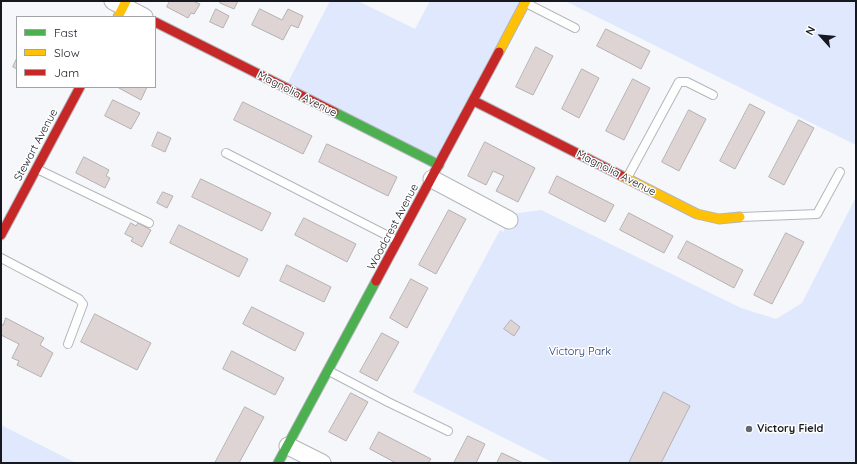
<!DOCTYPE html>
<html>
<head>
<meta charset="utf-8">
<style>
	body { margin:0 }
	#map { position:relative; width:857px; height:464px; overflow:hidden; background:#f5f7fb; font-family:Quicksand,sans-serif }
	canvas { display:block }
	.frame { position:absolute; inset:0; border:2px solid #161920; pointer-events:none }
	.legend { position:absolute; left:16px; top:16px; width:140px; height:72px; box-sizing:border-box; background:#fff; border:1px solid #a2a3a6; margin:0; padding:5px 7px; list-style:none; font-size:12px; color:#161920 }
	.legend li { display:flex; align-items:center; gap:8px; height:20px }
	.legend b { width:20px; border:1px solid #a2a3a6 }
	.north { position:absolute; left:801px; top:16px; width:40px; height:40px; -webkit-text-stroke:3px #fff; paint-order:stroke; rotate:297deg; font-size:11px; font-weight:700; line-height:16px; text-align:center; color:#161920 }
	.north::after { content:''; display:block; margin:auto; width:14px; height:18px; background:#161920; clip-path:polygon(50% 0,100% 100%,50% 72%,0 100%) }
</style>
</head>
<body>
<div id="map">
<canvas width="857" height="464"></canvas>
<div class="frame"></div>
<ul class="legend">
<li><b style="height:5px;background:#4caf50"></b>Fast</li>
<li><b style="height:5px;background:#ffc107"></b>Slow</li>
<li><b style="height:5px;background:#c62828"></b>Jam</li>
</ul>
<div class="north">N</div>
</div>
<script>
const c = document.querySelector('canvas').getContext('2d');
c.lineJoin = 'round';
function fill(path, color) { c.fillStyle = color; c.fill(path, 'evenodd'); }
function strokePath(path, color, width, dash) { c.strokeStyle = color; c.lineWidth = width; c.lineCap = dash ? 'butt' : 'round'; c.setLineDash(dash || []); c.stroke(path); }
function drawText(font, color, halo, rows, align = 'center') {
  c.font = font + ' Quicksand,sans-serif'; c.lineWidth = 3; c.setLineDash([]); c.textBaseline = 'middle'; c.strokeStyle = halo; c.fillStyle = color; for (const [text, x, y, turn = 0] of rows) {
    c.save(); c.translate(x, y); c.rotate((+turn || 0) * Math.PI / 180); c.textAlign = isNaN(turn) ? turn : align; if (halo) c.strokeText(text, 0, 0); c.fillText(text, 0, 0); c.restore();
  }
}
fill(new Path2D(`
	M330,1h28l57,28 15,-28h96l-87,164 -154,-77z
	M565,1h291v144z
	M856,197v266h-302l-141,-71 87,-162 3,2 9,-18 29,-4 200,98 35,11 26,-16z
	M1,425l75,38h-75z`), '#dfe8fc');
const building = new Path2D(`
	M170,1h23l7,3 -6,10 -3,-1 -3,5 -21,-11z
	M221,1h17l-4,8 -14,-6z
	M216,9l13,7 -6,12 -13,-6z
	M260,9l22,11 6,-11 15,7 -5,12 -7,-3 -8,15 -31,-15z
	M606,29l44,22 -9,18 -44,-23z
	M536,47l17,9 -20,39 -17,-8z
	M17,58v11l-4,-2z
	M582,69l17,9 -20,40 -17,-9z
	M633,79l17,9 -26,52 -18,-9z
	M120,87h27l-6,13 -22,-12z
	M113,100l27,13 -9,16 -26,-13z
	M243,102l69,34 -9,18 -69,-34z
	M750,104l15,8 -30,57 -15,-8z
	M689,110l17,9 -27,52 -17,-9z
	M799,120l15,8 -30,57 -15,-8z
	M158,132l13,6 -6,14 -13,-6z
	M485,142l50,26 -17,34 -22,-11 8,-15 -11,-5 -7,14 -18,-9z
	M327,144l70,33 -9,19 -69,-34z
	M84,157l25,13 -3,6 4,2 -5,10 -29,-15z
	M557,176l57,29 -9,17 -56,-29z
	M201,179l70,34 -9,18 -70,-34z
	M163,192l10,4 -6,12 -10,-5z
	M449,210l17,9 -30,55 -17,-9z
	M629,213l44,23 -9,17 -44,-23z
	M304,218l52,26 -9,18 -52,-27z
	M131,223l5,3 2,-3 13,7 -9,17 -11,-6 2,-3 -8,-4z
	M179,225l69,34 -9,18 -69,-34z
	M786,233l18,9 -32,62 -18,-9z
	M687,241l56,29 -9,18 -56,-30z
	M287,265l44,22 -7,15 -44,-21z
	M411,279l17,9 -21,40 -17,-10z
	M252,307l52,26 -9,18 -52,-27z
	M95,314l56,29 -14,27 -56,-28z
	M6,318l38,20 -4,7 13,8 -12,24 -24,-12 2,-4 -7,-3 7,-14 -18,-9v-11l2,1z
	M511,320l9,7 -6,9 -10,-7z
	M382,333l17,9 -22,39 -17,-9z
	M232,351l52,27 -9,17 -52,-26z
	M664,392l26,14 -29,57h-32z
	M351,393l17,9 -22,39 -17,-9z
	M245,407l19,10 -25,46h-24z
	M379,432l52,27 -3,4h-32l-26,-14z
	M468,436l17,8 -9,19h-22z
	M502,453l21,10h-26z`);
fill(building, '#dfd4d4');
strokePath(building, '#b4b0b1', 1);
const lane = new Path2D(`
	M526,3l49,25
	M226,153l170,87
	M37,169l112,54
	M627,178l52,-96h8l26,13
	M741,217l76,-3 23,-42
	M1,258l78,41 4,5 -15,40
	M329,371l59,31 60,29`);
const street = new Path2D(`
	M113,1l31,16
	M432,179l77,41
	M288,446l34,17`);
const fast = new Path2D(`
	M334,112l105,53
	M278,463l98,-182`);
const slow = new Path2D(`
	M118,17l8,-16
	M499,52l27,-51
	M622,176l75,38 22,5 21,-2`);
const jam = new Path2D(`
	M155,22l179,90
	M474,101l148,75
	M1,235l79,-148
	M376,281l123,-229`);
strokePath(lane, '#b3b6bb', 10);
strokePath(street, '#b3b6bb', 19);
strokePath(fast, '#b3b6bb', 11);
strokePath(slow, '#b3b6bb', 11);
strokePath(jam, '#b3b6bb', 11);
strokePath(lane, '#fefefe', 8);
strokePath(street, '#fefefe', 17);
strokePath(fast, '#4caf50', 9);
strokePath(slow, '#ffc107', 9);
strokePath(jam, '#c62828', 9);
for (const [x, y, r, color] of [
	[749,429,4,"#64676d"]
]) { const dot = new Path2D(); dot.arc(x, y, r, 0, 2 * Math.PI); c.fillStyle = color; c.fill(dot); strokePath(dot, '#fff', 1.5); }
drawText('11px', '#161920', '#fff', [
	["Magnolia Avenue",297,94,27],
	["Stewart Avenue",36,145,-62],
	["Magnolia Avenue",616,173,27],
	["Woodcrest Avenue",393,227,-62]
]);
drawText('11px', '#21366e', '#fff', [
	["Victory Park",580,352]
]);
drawText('bold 11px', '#161920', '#fff', [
	["Victory Field",757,429]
], 'left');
</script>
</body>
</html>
